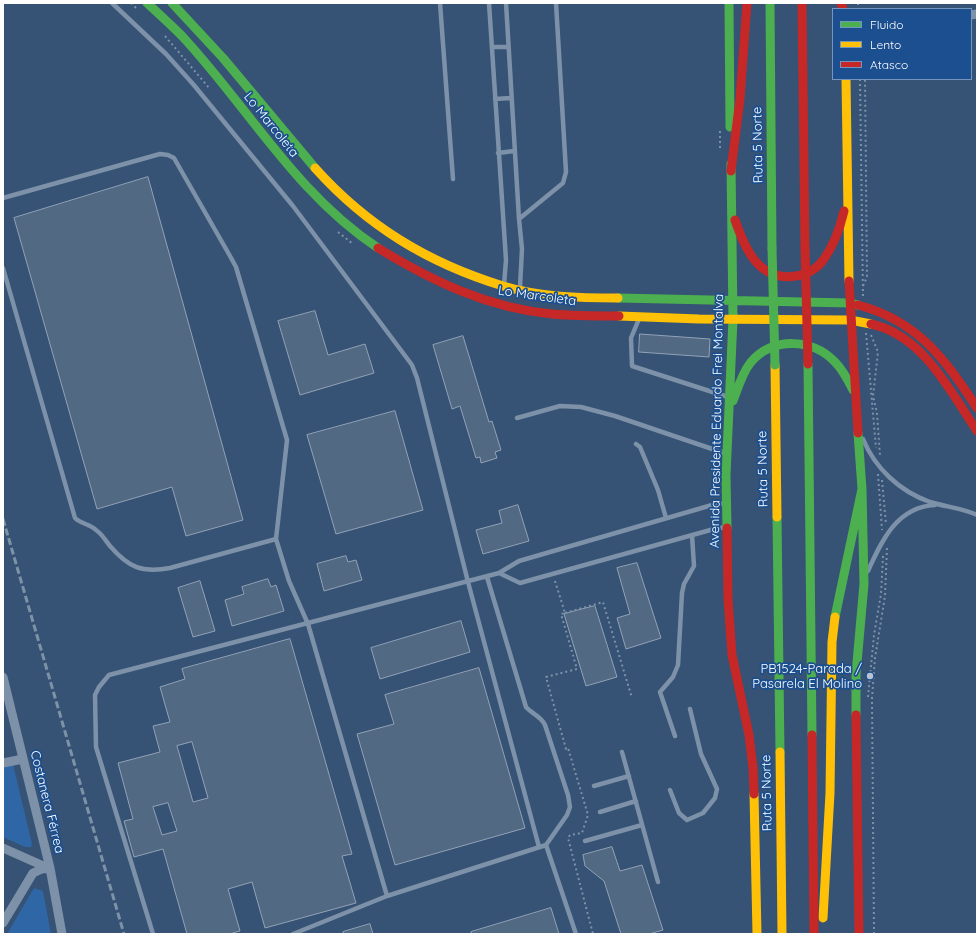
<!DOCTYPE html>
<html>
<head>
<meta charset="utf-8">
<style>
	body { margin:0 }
	#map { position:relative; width:980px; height:937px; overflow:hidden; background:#365274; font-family:Quicksand,sans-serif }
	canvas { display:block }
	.frame { position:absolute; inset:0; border:4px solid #fff; pointer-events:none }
	.legend { position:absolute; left:832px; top:8px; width:140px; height:72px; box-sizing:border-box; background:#1b4f8f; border:1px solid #7695bc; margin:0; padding:5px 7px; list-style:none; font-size:12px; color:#fff }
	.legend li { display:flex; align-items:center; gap:8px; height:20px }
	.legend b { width:20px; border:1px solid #7695bc }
</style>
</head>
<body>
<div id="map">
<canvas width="980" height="937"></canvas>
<div class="frame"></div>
<ul class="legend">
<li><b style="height:5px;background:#4caf50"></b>Fluido</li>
<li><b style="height:5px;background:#ffc107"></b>Lento</li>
<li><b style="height:5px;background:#c62828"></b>Atasco</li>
</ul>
</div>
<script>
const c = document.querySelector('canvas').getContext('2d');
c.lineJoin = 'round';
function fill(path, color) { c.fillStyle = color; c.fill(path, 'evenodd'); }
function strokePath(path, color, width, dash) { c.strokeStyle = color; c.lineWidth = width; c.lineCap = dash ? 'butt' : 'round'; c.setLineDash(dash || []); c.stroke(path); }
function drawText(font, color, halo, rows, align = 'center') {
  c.font = font + ' Quicksand,sans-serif'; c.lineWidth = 3.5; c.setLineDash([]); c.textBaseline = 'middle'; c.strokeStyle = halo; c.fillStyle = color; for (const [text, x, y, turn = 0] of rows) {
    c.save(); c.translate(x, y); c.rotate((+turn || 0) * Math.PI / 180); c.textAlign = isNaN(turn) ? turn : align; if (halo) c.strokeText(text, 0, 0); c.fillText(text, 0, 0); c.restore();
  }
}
fill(new Path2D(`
	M13,764l19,80 -1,3h-6l-22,-10v-71z
	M34,888l9,3 8,43h-44z`), '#2f66a5');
const building = new Path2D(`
	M148,177l95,343 -57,16 -14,-49 -75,22 -83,-291z
	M315,311l13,44 37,-11 9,29 -74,22 -22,-74z
	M640,334l70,5 -1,18 -70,-5z
	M463,336l26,86 3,-1 9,29 -6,2 2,6 -16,5 -1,-6 -4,1 -16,-52 -8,3 -19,-64z
	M395,411l28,99 -87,24 -29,-99z
	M518,505l11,36 -46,13 -7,-24 26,-7 -3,-12z
	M346,556l2,6 8,-2 6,20 -38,11 -7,-27z
	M637,563l24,75 -35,11 -9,-31 13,-4 -13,-46z
	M268,579l3,8 5,-2 8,26 -52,15 -7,-26 19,-6 -2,-7z
	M200,581l15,50 -22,6 -15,-49z
	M595,606l22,71 -31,9 -22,-72z
	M461,621l9,31 -90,27 -9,-31z
	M290,639l62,215 -10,2 14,47 -91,25 -13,-46 -24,7 12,42 -11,3h-42l-24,-85 -29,8 -10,-36 9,-2 -15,-56 42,-11 -7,-26 17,-4 -10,-35 25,-8 -3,-10zM192,742l16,56 -15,4 -16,-56zM168,803l9,28 -15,4 -9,-28z
	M479,668l46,160 -130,37 -38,-131 37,-10 -9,-29z
	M612,847l8,24 22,-6 21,65 -14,4h-28l-17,-53 -19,-15 -2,-11z
	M551,908l8,26h-88v-2z
	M370,924l3,10h-30v-2z`);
fill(building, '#526984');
strokePath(building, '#92a2b6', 1);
strokePath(new Path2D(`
	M131,3l6,6
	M858,3v6
	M165,36l45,53
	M860,79l3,218
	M720,131v18
	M338,232l15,12
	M863,286l4,-9 -2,-198
	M866,333l10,115
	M871,335l7,17 -5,44 4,17 3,43
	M878,474l4,56
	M882,480l4,44
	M555,581l10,32 -4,1 16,55 -31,8 20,72 2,-1 20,67 -6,18 -12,2 -2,3 25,96
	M565,613l38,-11 29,96
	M868,697l6,-62 7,-41 2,-38
	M874,934l-2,-236 3,-40 10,-62 2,-48`), '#7d92a8', 2, [2, 3]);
strokePath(new Path2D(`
	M112,3l54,51 27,30 100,122 119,159 5,13 51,204 71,265
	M440,3l13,176
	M489,3l17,257 -2,25
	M506,3l13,216
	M492,47h16
	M495,99l16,-1
	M498,153l16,-2
	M3,198l157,-44 8,1 6,3 56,98 6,11 51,173 -11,99 13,42 19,43 79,272
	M3,268l72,250c6,6 15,6 21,12 6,4 10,11 14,16 19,22 32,27 60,22l106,-29
	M520,287l2,-38 -3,-30 44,-36 3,-11 -10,-169
	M639,319l-8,19 1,28 96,31
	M517,418l43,-12 21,1 34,9 112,38
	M863,439c12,29 36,52 67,63 16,5 32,6 47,13
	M636,444l4,3 18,43 8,28
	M725,504l-6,-1 -200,58 -20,12 21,10 194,-54 12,-2
	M868,571c14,-31 29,-64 67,-66
	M675,736l-15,-44 13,-15 5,-12 4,-72 2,-9 10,-18 -2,-31
	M622,752l36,130
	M594,786l35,-10
	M670,790l9,23 8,7 16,-7 12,-15 2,-9 -16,-35 -11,-45
	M600,812l36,-11
	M585,841l57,-16
	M546,845l30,89
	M153,934l-57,-187 -1,-52 4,-8 10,-12 390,-102
	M293,934l94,-38 159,-51 21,-30 3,-8 -2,-12 -23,-70c-4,-9 -13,-11 -19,-18l-39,-130`), '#7d92a8', 4.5);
strokePath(new Path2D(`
	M971,15l6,-1
	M3,677l47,191 12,66
	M3,763l20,-4
	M3,848l45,20
	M3,923l30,-50 9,-4 8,-1`), '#7d92a8', 9);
strokePath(new Path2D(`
	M147,3c12,11 24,22 35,33 66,71 114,158 196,212
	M172,3l51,55 92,110
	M729,3l1,124
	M770,3l2,245
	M618,298l231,5 9,2
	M808,364l4,371
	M733,401c5,-13 9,-28 18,-39 22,-25 61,-24 84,0 8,8 13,18 18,28
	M777,517l3,235
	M727,528l-1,-53 7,-156 -2,-155
	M835,617l27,-128
	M856,715v-41l8,-90 -2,-95 -4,-56`), '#4caf50', 9);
strokePath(new Path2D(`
	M846,79l3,202
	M315,168c52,58 113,95 188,118 36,11 77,12 115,12
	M619,316l80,3 151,1 21,4
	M775,365l2,152
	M780,752l2,182
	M754,794l3,140
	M823,918l7,-125 2,-151 3,-25`), '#ffc107', 9);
strokePath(new Path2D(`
	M802,3l3,245
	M841,3l2,6
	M731,171l9,-72 7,-96
	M735,220c10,29 24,62 61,56 11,-1 22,-8 28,-17 10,-14 16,-31 20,-48
	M378,248c54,33 110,60 174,66 22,2 45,2 67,2
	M849,281l9,152
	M858,305c60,16 87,54 119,103
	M871,324c52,11 79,67 106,107
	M727,528l1,71 4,56 17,80 4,33 1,26
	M856,715l3,219
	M812,735l2,199`), '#c62828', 9);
strokePath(new Path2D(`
	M3,519l121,415`), '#7e92a7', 3, [7, 3]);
strokePath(new Path2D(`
	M772,248l3,117`), '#4caf50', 9);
strokePath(new Path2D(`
	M805,248l3,116`), '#c62828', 9);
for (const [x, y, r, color] of [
	[870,676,4,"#b9c2ce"]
]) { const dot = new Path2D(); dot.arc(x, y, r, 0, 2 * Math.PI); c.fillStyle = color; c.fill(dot); strokePath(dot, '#1b4f8f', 1.5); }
drawText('13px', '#fff', '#1b4f8f', [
	["Lo Marcoleta",271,125,51],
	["Ruta 5 Norte",758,145,-91],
	["Lo Marcoleta",537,296,8],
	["Avenida Presidente Eduardo Frei Montalva",717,421,-89],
	["Ruta 5 Norte",763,469,-91],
	["Ruta 5 Norte",767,793,-91],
	["Costanera Férrea",47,802,76]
]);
drawText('13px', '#fff', '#1b4f8f', [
	["PB1524-Parada /",862,669],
	["Pasarela El Molino",862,684]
], 'right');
</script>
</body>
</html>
